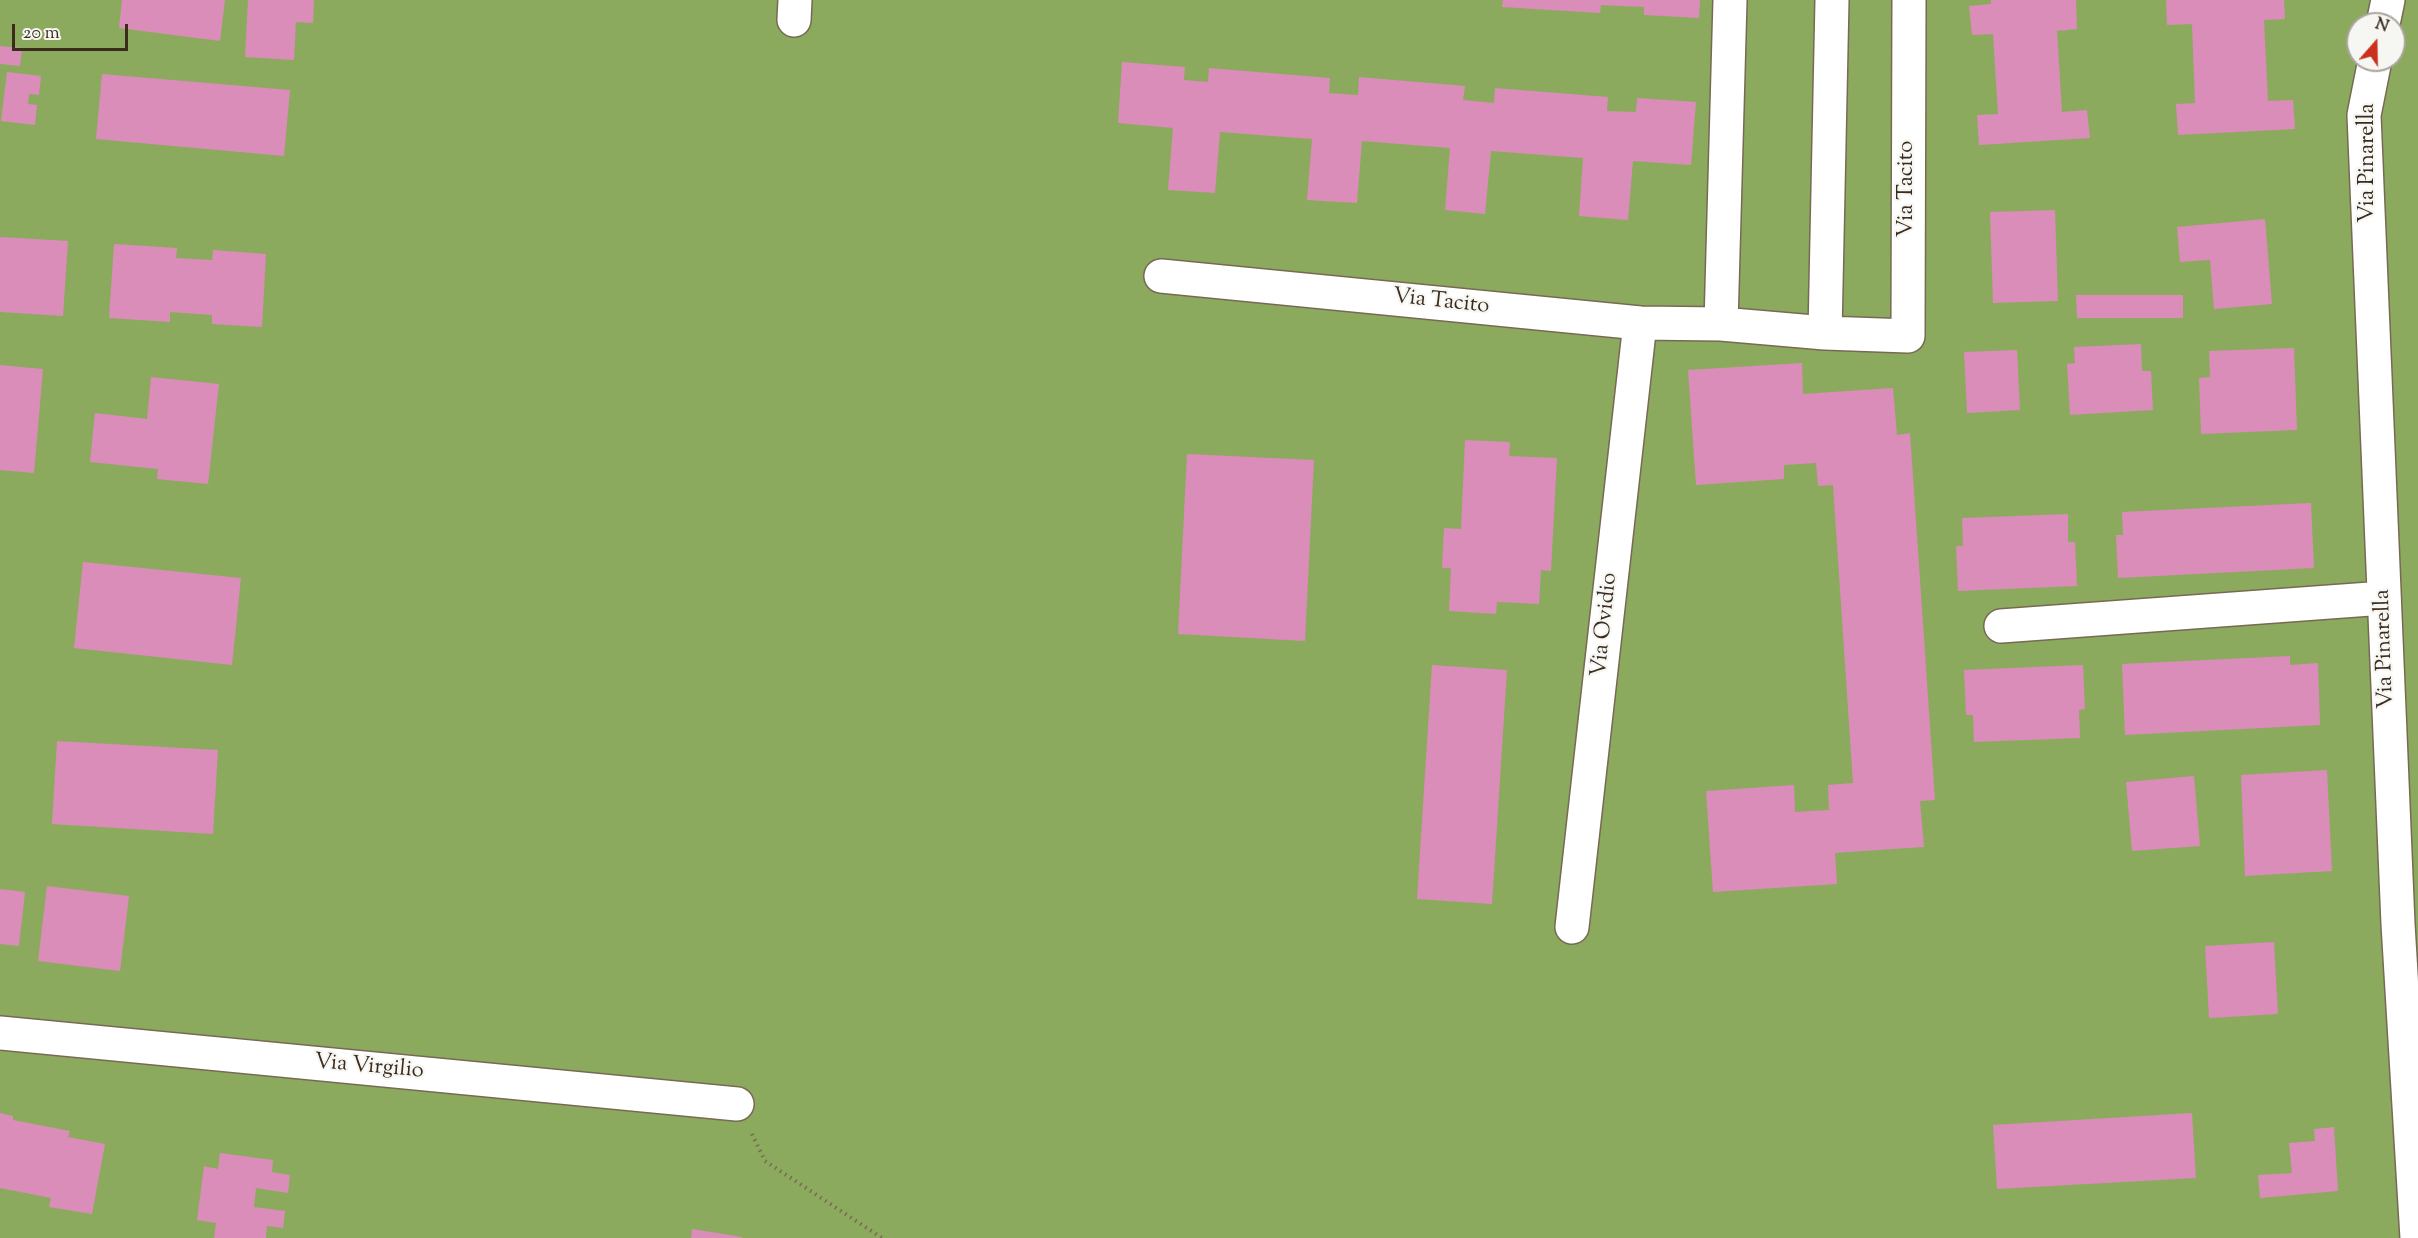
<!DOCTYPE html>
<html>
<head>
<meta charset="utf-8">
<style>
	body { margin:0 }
	#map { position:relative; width:2418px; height:1238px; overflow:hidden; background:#e9dfbc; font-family:"Sorts Mill Goudy",serif }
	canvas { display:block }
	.north { position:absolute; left:2346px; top:12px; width:60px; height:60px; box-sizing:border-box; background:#f6f6f2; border:2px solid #aba49d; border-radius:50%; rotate:20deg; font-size:16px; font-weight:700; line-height:24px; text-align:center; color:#3b2a1e }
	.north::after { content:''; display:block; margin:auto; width:21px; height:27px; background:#c8321e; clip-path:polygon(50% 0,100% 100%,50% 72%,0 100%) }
	.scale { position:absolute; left:12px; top:24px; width:116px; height:27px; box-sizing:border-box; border:3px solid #3b2a1e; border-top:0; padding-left:8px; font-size:18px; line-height:21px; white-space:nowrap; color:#3b2a1e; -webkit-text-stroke:4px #f6f6f2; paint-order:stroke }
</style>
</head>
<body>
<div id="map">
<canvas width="2418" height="1238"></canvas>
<div class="north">N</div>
<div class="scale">20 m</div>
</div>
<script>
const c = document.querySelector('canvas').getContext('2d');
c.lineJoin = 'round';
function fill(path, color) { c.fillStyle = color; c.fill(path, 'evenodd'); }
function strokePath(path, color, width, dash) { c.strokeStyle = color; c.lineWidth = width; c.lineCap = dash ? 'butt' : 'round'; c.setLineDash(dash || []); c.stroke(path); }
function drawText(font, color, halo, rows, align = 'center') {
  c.font = font + ' "Sorts Mill Goudy",serif'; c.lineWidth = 4.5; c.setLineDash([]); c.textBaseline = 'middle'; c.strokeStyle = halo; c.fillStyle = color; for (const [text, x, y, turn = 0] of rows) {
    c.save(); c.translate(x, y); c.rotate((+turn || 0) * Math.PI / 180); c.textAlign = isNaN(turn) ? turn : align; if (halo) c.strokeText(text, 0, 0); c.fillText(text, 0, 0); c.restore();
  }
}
fill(new Path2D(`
	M0,0h2418v1238h-2418zM2358,24h36v36h-36z`), '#8caa5d');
fill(new Path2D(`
	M122,0h103l-5,41 -101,-13z
	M248,0h66l-1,23 -17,-1 -2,38 -49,-3z
	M1503,0h197l-1,18 -55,-3v-8l-43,-2 -1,8 -98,-6z
	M1991,0h85l1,29 -20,2 5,81 25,-2 3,28 -111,7 -2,-30 21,-1 -5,-80 -21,1 -3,-29 22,-2z
	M2166,0h118l1,19 -21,1 4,81 25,-1 2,29 -117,6 -2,-31 19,-1 -3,-79 -25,1z
	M0,46l22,2 -2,18 -20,-2z
	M1122,62l63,5 -1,13 24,2 1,-14 121,10 -1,15 29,2 1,-18 106,9 -2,14 31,3 1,-15 113,9 -1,14 29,1 1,-14 59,4 -5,63 -58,-4 -5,59 -49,-4 4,-58 -92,-7 -6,63 -40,-4 5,-62 -88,-7 -5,62 -50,-3 5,-61 -92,-7 -5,61 -47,-3 5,-62 -55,-5z
	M7,72l34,4 -2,19 -10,-1 -1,10 9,1 -2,20 -34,-4z
	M102,74l188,16 -6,66 -188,-17z
	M2055,210l3,91 -65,2 -3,-91z
	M2265,219l7,85 -58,5 -4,-49 -30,2 -3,-35z
	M0,237l68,4 -5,75 -63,-4z
	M114,244l63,4 -1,10 36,2 1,-10 53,4 -4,73 -50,-3v-9l-42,-3v10l-61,-4z
	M2076,295h107v23h-106z
	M2141,344l1,27h9l2,39 -83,5 -3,-51 8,-1 -1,-16z
	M2294,348l3,82 -96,4 -2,-56 11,-1 -1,-26z
	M2017,350l3,60 -53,3 -3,-61z
	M1802,363l1,31 90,-6 4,47 13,-2 25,367 -15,1 4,46 -89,6 2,31 -124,8 -7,-101 88,-6 1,27 34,-2 -1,-25 25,-2 -20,-298 -15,1 -2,-23 -32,2v14l-88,6 -8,-115z
	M0,365l43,4 -9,104 -34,-3z
	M151,377l68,7 -11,100 -51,-5 1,-10 -68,-7 5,-49 52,6z
	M1465,440l45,2 -1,14 48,2 -6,113 -10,-1 -2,34 -42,-2 -1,12 -47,-3 2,-43h-9l2,-40 17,1z
	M1187,454l127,6 -9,181 -127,-7z
	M2311,503l3,65 -196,10 -2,-43h7l-1,-23z
	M2068,514v28h7l2,44 -119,5 -2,-45h7l-1,-28z
	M83,562l158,16 -9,87 -158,-17z
	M2290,656v9l28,-2 2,62 -195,10 -3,-71z
	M1432,665l75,5 -15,234 -75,-5z
	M2083,665l2,44 -6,1 1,28 -106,4 -1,-27h-7l-2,-45z
	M57,741l161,9 -5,84 -161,-10z
	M2327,770l5,101 -87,5 -4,-101z
	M2194,776l6,70 -68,5 -6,-69z
	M47,886l82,10 -9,75 -82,-10z
	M0,889l25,3 -6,54 -19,-2z
	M2274,942l4,72 -69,4 -4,-72z
	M0,1113l13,3v4l57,11 -2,6 37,7 -13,70 -43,-7 2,-9 -51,-10z
	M2192,1113l4,65 -199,11 -4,-64z
	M2334,1127l4,64 -78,7 -2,-23 34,-2 -3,-30 26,-2 -1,-12z
	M220,1153l53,7 -1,12 18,3 -2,18 -32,-5 -2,19 31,4 -2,17 -16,-2 -1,12h-52l2,-15 -19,-3 7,-54 14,3z
	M692,1229l50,8v1h-51z`), '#da8db8');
const minor = new Path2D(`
	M794,20l1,-20
	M2383,24l5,-24
	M2375,60l-11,55 34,809 19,314
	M1161,276l479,47 81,1 104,9 83,3 1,-336
	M1721,324l9,-324
	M1825,333l7,-333
	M2001,626l383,-28
	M1572,927l68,-604
	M0,1033l737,71`);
strokePath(minor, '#786955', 36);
strokePath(new Path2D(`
	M752,1134l13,27 117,77`), '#786955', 4, [1.5, 4.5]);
strokePath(minor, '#fff', 33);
drawText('22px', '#3b2a1e', '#f6f6f2', [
	["Via Pinarella",2369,163,-90],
	["Via Tacito",1908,189,-90],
	["Via Tacito",1441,303,6],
	["Via Ovidio",1606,625,-84],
	["Via Pinarella",2386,649,-92],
	["Via Virgilio",369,1068,5]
]);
</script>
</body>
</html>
